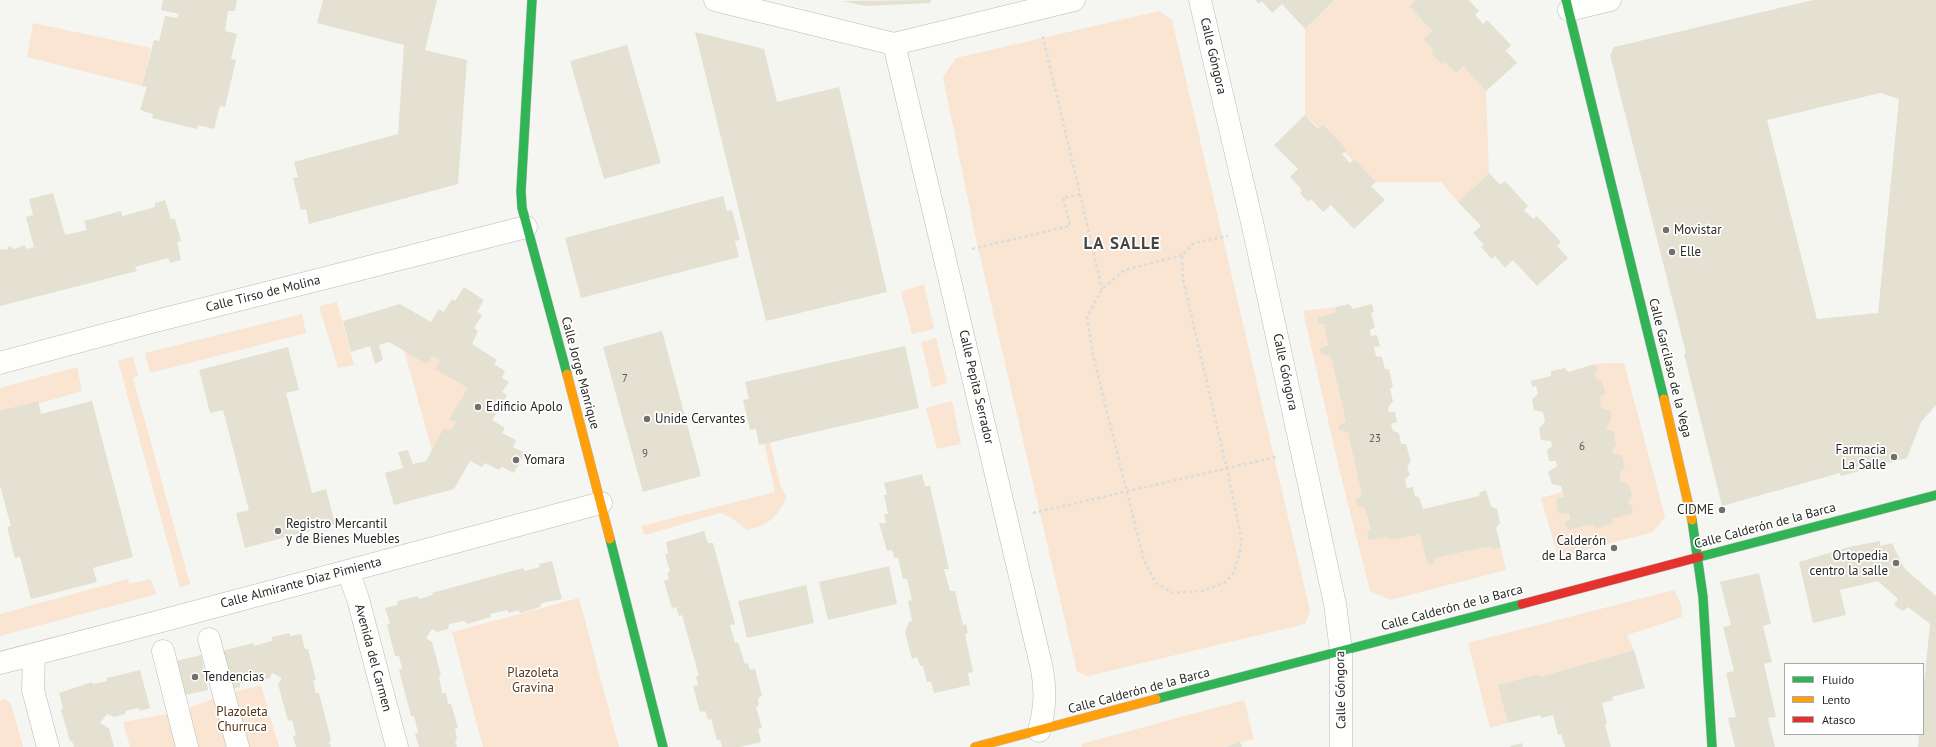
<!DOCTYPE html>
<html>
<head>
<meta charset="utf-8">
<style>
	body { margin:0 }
	#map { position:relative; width:1936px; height:747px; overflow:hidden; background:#f5f6f1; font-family:"PT Sans",sans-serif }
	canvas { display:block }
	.legend { position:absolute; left:1784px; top:663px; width:140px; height:72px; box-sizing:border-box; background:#fff; border:1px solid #a9a9a9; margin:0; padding:5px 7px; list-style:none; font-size:12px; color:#292927 }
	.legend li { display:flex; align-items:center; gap:8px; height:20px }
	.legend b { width:20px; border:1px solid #a9a9a9 }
</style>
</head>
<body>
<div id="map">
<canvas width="1936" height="747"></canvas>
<ul class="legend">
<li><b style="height:5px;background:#30b455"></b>Fluido</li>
<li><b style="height:5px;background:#ff9f0a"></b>Lento</li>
<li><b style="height:5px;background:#e5322d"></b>Atasco</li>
</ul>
</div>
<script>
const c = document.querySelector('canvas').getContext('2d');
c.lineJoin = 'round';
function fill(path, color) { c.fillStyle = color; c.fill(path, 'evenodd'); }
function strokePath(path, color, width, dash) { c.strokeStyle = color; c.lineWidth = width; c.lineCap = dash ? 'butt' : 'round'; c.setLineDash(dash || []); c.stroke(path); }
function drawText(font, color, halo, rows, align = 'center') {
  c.font = font + ' "PT Sans",sans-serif'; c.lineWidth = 3.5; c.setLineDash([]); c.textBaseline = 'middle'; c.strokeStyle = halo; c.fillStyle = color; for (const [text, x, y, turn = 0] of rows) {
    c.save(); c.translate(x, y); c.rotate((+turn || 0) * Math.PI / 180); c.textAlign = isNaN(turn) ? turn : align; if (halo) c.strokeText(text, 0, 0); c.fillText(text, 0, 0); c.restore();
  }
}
fill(new Path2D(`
	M1336,0h80l-7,6 77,85 3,82 -31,29 -17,-20h-65l-71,-67v-86z
	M1159,11l13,9 138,591 -5,13 -217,52 -11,-4 -101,-433 -33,-162 13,-19z
	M33,23l118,25 -9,38 -115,-29z
	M924,284l10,45 -22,5 -11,-42z
	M337,302l17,63 -16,3 -19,-62z
	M1336,307l-1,6 -18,4 1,7h6l63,213 33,-3 7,28 8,-4 56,-12 10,2 5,22 -116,30 -20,-9 -31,-123 -36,-157z
	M302,314l4,19 -156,40 -5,-20z
	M936,338l11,45 -15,5 -11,-46z
	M404,350l28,6 8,4 28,28 -12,34 -5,8 -19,20z
	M133,356l5,20 -5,2 57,206 -10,4 -62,-227z
	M1604,363h20l41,154 -12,15 -95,25 -17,-59 21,-6 8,27 -3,11 61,-16 -40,-148z
	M77,367l5,24 -82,24v-27z
	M952,401l9,43 -24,5 -11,-41z
	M770,442l11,46 6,9c-10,20 -18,28 -40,33l-17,-13 -10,-4 -75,22 -4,-9 134,-34 -11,-49z
	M128,579l1,5 21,-5 7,15 -157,42v-22z
	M1674,590l7,14 1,13 -55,18 7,15 -95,27 -1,-3 -39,11 9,38 -18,5 -22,-85z
	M579,598l40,149h-136l-31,-115z
	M261,685l18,62h-149l-7,-25 55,-10 46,-17z
	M5,699l6,5 12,43h-23v-47z
	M1244,700l10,39 -31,8h-141l-1,-3z`), '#f9e5d1');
fill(new Path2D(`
	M163,0h74l-2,11h-7l-3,20 12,3 -6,25 5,1 -11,47 -5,-1 -6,23 -16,-4 -1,4 -45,-11 1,-4 -13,-4 7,-23 -5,-1 12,-46 5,1 6,-25 12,2 2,-4 -18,-4z
	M323,0h114l-12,50 42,10 -9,124 -149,40 -3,-15 -5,1 -8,-32 5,-1 -4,-15 104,-28 6,-89 -87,-22z
	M931,0l-1,3 -65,3 -23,-5z
	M1255,0h80l-30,29 -23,-25 -10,9 -10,-12 -3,3z
	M1416,0h53l10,11 -4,4 8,9 4,-4 24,25 -5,6 11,12 -31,28 -23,-25 -7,7 -11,-12 -3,3 -11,-11 3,-3 -10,-11 8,-8 -23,-25z
	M1813,0h123v405l-15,17 -14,36 -66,18 -1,-3 -118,33 -38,-152 2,-1 -76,-298 4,-8zM1880,93l19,6 -21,214 -61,6 -50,-199z
	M695,32l69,17 13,53 62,-15 48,205 -121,29z
	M627,45l34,118 -57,16 -34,-118z
	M1305,115l13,14 5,-4 24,25 -5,4 8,9 4,-4 22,23 -5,4 14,14 -31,29 -23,-24 -8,7 -12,-13 -3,3 -8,-9 2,-3 -12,-13 8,-8 -24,-24z
	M1489,173l11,12 5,-4 23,25 -4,4 9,9 4,-3 24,26 -4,4 11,12 -31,28 -24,-26 -8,8 -10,-12 -3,3 -11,-12 3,-2 -11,-12 8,-7 -23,-24z
	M53,193l12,42 22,-5 -3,-9 37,-10 1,5 33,-9v-4l10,-3 6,19h4l6,22 -4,1 4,18 -11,3 -2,-5 -33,9 2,4 -137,35v-57l7,1 2,-4 6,3 10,-4 1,4 8,-2 -8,-30 7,-2 -4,-16z
	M723,196l4,15 5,-1 8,30 -5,1 4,16 -158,41 -16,-60z
	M464,287l20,13 -7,12 5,3 -8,13 4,3 -6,13 25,16 -3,4 11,7 -3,7 7,4 -7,10 5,3 -15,25 13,8 -3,5 14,7 -3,7 12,6 -11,20 -12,-6 -3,3 -14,-7 -3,4 -12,-6 -16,28 -60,16 -9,-32 18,-5 -5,-16 10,-2 5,14 13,-3 18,-33 7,2 5,-8 -7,-3 19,-31 -33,-19 5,-9 -8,-4 -5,8 -38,-22 -10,3 4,15 -8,4 -5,-18 -19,6 -8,-31 57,-17 31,18 8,-13 5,3 8,-13 3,2z
	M1349,304l4,5 19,-5 2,8 -3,1 4,14 -5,3 1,6 6,-1 3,11 -6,1 2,9 6,1 3,12h4l4,17 -3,3 3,12 -5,7 1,4h6l2,10 -6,2 2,7 6,2 2,11h5l5,18 -4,4 3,9 -5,4 2,9 6,-1 2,9 4,1 4,12 56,-13 1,-4 6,-2 5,16 6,3 3,14 -4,5 5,20 -7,1 -3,-3 -56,12 -2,6 -2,1 -4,-3 -7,-28 -28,6 -5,-3 -18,3 -2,-8 4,-3 -6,-21 -7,-2 -3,-5 7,-6 -14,-63 -9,-2 -1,-3 8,-6 -15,-65 -10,-2 -1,-5 8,-4 -4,-21h-6l-1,-7 18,-4 1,-6z
	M662,331l39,145 -58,16 -40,-145z
	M905,346l14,62 -160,37 -3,-16 -6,1 -7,-30 6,-1 -4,-17z
	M288,347l11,43 -13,3 26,100 14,-4 9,35 -90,24 -9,-35 13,-3 -26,-100 -13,3 -11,-43z
	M1595,364l2,6 -3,4 2,5 6,2 3,12 -6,4 2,11 10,3v10l-5,6 2,3 5,1 3,14 -3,4v5l9,1 3,13 -6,5 2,8 8,4 3,11 -5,7 5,3 1,7 -21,6v4l-15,5 -5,-4 -25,6 -2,-7 5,-4 -1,-5 -11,-1 -2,-11 2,-4 6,-1 -3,-11 -9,-2 -4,-12 9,-6 -1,-5h-7l-2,-11 5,-4 -1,-5 -10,-1 -2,-12 6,-6 -2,-10 -9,-2 -2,-11 6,-5 -2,-8 -4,1 -1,-6 20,-5v-5l14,-3 3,4z
	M38,401l3,13 51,-13 41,156 -40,11 4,14 -66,17 -11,-42 -5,1 -8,-31 4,-1 -11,-40v-75z
	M922,474l3,12h5l19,83h-5l6,22h5l8,34 3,-1 2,9 -3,1 8,38 -5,1 2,12 -36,8 -3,-11h-4l-4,-16h-3l-3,-9 -5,2 -7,-27 4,-10 3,-1 -4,-20 4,-1 -5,-21h-4l-5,-21h-4l-2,-8 -5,1 -8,-28h7l-2,-9h4l-4,-19h3l-3,-12z
	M704,531l4,12h5l22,81 -5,1 5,18 3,-1 7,22 3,-1 2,7 5,-1 7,27 -4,2 1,7 -3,2 6,21 -4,1 3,13 -21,5h-18l-2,-7h-3l-6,-21 -3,1 -3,-9 -5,1 -7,-26 5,-1 -2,-9h3l-17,-61 -3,1 -3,-9 -4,1 -8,-27 5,-2 -2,-6 3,-1 -5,-18h3l-2,-12z
	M1880,541v5l12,-3 12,25 32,28v151h-18l1,-13h4v-40l7,-70 -22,-17 -5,4 -9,-6 4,-6 -20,-18 -38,9 6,25 -33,8 -14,-61 50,-15z
	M552,561l10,38 -20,4 -2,4 -19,6 -3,-3 -9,3 -2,-3 -17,4 1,3 -24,7 -3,-3 -15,3 -1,5 -11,3 -5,-3 -6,9 6,4 9,33 -2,1 3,17h4l2,11h3l7,24 -3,1 2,10 -2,2 2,6h-38l-4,-13 3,-2 -4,-16h-3l-12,-46 3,-2 -3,-12h-4l-8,-31 3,-2 -5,-15 12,-3 1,-4 19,-5 2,3 14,-4 -1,-2 91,-25 2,3 15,-4 -1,-3z
	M889,566l8,38 -69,16 -9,-38z
	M1759,573l12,51 -8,2 9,36 -8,2 12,53 -8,1 7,29h-40l-7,-29 8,-1 -10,-44 8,-2 -11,-44 8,-2 -11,-43z
	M806,585l8,38 -67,15 -9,-37z
	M289,633l1,3 11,-2 4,15h3l8,31 -3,1 3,12h3l12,47 -2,2 2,5h-35l-3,-11 3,-1 -4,-15 -4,1 -10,-37 4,-6 -10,-5 -2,5 -13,4 -2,-3 -15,4v4l-8,2 -10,-38 31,-8 1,3 18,-5v-4z
	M1634,650l11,38 -33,9 1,3 -11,3 5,21 -2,1 6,22h-46l-4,-13 -3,1 -5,-20 -12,3 -1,-3 -32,8 -10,-38 41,-11v3z
	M201,655l7,35 -28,6 -8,-34z
	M140,670l10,38 -10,3 -2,-3 -12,3 -1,3 -11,3 -7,-3 -7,9 9,5 5,19h-40l-2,-6h-2l-9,-31 2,-2 -4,-15 33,-11 1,2 14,-3v-3z
	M1240,742l2,5h-17z
	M1522,743l1,4h-13v-1z`), '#e4e1d3');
const street = new Path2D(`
	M715,0l179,44 180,-44
	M1200,0l54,231 81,373 6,47v96
	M1569,10l41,-10
	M894,44l148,625c4,23 3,40 -3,62
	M0,363l148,-40 378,-96
	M348,571l10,28 39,148
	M209,639l29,108
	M163,651l24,96
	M34,654l-1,36 15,57
	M0,663l150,-39 451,-121`);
const fast = new Path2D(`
	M532,0l-11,191 1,17 45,166
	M1566,0l98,399
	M1692,520l11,77 9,150
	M610,539l53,208
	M1699,557l237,-62
	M1156,699l366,-95`);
const slow = new Path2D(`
	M567,374l43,165
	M1664,399l28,121
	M975,747l181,-48`);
const jam = new Path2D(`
	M1522,604l177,-47`);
strokePath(street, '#babab7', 23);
strokePath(fast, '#babab7', 10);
strokePath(slow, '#babab7', 10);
strokePath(jam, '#babab7', 10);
strokePath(new Path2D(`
	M1080,194l22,95
	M972,249l98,-23 -7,-28 17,-4 -38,-161
	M1182,255l-57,15 -23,19 -15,28 6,38 51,206 12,22 17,10 29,-2 24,-9 8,-10 7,-24v-11l-14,-68 -44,-189 -1,-25 12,-12 34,-7
	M1033,513l243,-56`), '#dbdbda', 2.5, [3, 3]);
strokePath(street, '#fefefd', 22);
strokePath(fast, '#30b455', 9);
strokePath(slow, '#ff9f0a', 9);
strokePath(jam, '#e5322d', 9);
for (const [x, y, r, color] of [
	[1666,230,4,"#70716e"],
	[1672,252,4,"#70716e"],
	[478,407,4,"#70716e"],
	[647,419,4,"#70716e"],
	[1894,457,4,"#70716e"],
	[516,460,4,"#70716e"],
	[1722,510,4,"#70716e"],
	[278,531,4,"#70716e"],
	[1614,548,4,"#70716e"],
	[1896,563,4,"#70716e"],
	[195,677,4,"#70716e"]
]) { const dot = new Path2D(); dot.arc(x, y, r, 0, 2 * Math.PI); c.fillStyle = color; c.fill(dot); strokePath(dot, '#fff', 1.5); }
drawText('11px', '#585752', null, [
	["7",625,379],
	["23",1375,439],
	["6",1582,447],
	["9",645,454]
]);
drawText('13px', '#292927', '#fff', [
	["Calle Góngora",1213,56,77],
	["Calle Tirso de Molina",263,294,-14],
	["Calle Garcilaso de la Vega",1670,368,76],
	["Calle Góngora",1285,372,78],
	["Calle Jorge Manrique",580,373,75],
	["Calle Pepita Serrador",976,387,77],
	["Calle Calderón de la Barca",1765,526,-15],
	["Calle Almirante Díaz Pimienta",301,583,-15],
	["Calle Calderón de la Barca",1452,608,-15],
	["Avenida del Carmen",373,658,75],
	["Calle Góngora",1341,690,-91],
	["Calle Calderón de la Barca",1139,691,-15]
]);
drawText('13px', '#292927', '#fff', [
	["Movistar",1674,230],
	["Elle",1680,252],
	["Edificio Apolo",486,407],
	["Unide Cervantes",655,419],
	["Farmacia",1886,450,"right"],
	["La Salle",1886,465,"right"],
	["Yomara",524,460],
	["CIDME",1714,510,"right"],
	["Registro Mercantil",286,524],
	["y de Bienes Muebles",286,539],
	["Calderón",1606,541,"right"],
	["de La Barca",1606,556,"right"],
	["Ortopedia",1888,556,"right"],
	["centro la salle",1888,571,"right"],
	["Tendencias",203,677]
], 'left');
drawText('13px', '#573717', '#fff', [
	["Plazoleta",533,673],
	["Gravina",533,688],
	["Plazoleta",242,712],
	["Churruca",242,727]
]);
c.letterSpacing = '1px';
drawText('bold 17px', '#454641', '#fff', [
	["LA SALLE",1122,244]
]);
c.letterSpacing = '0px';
</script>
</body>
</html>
